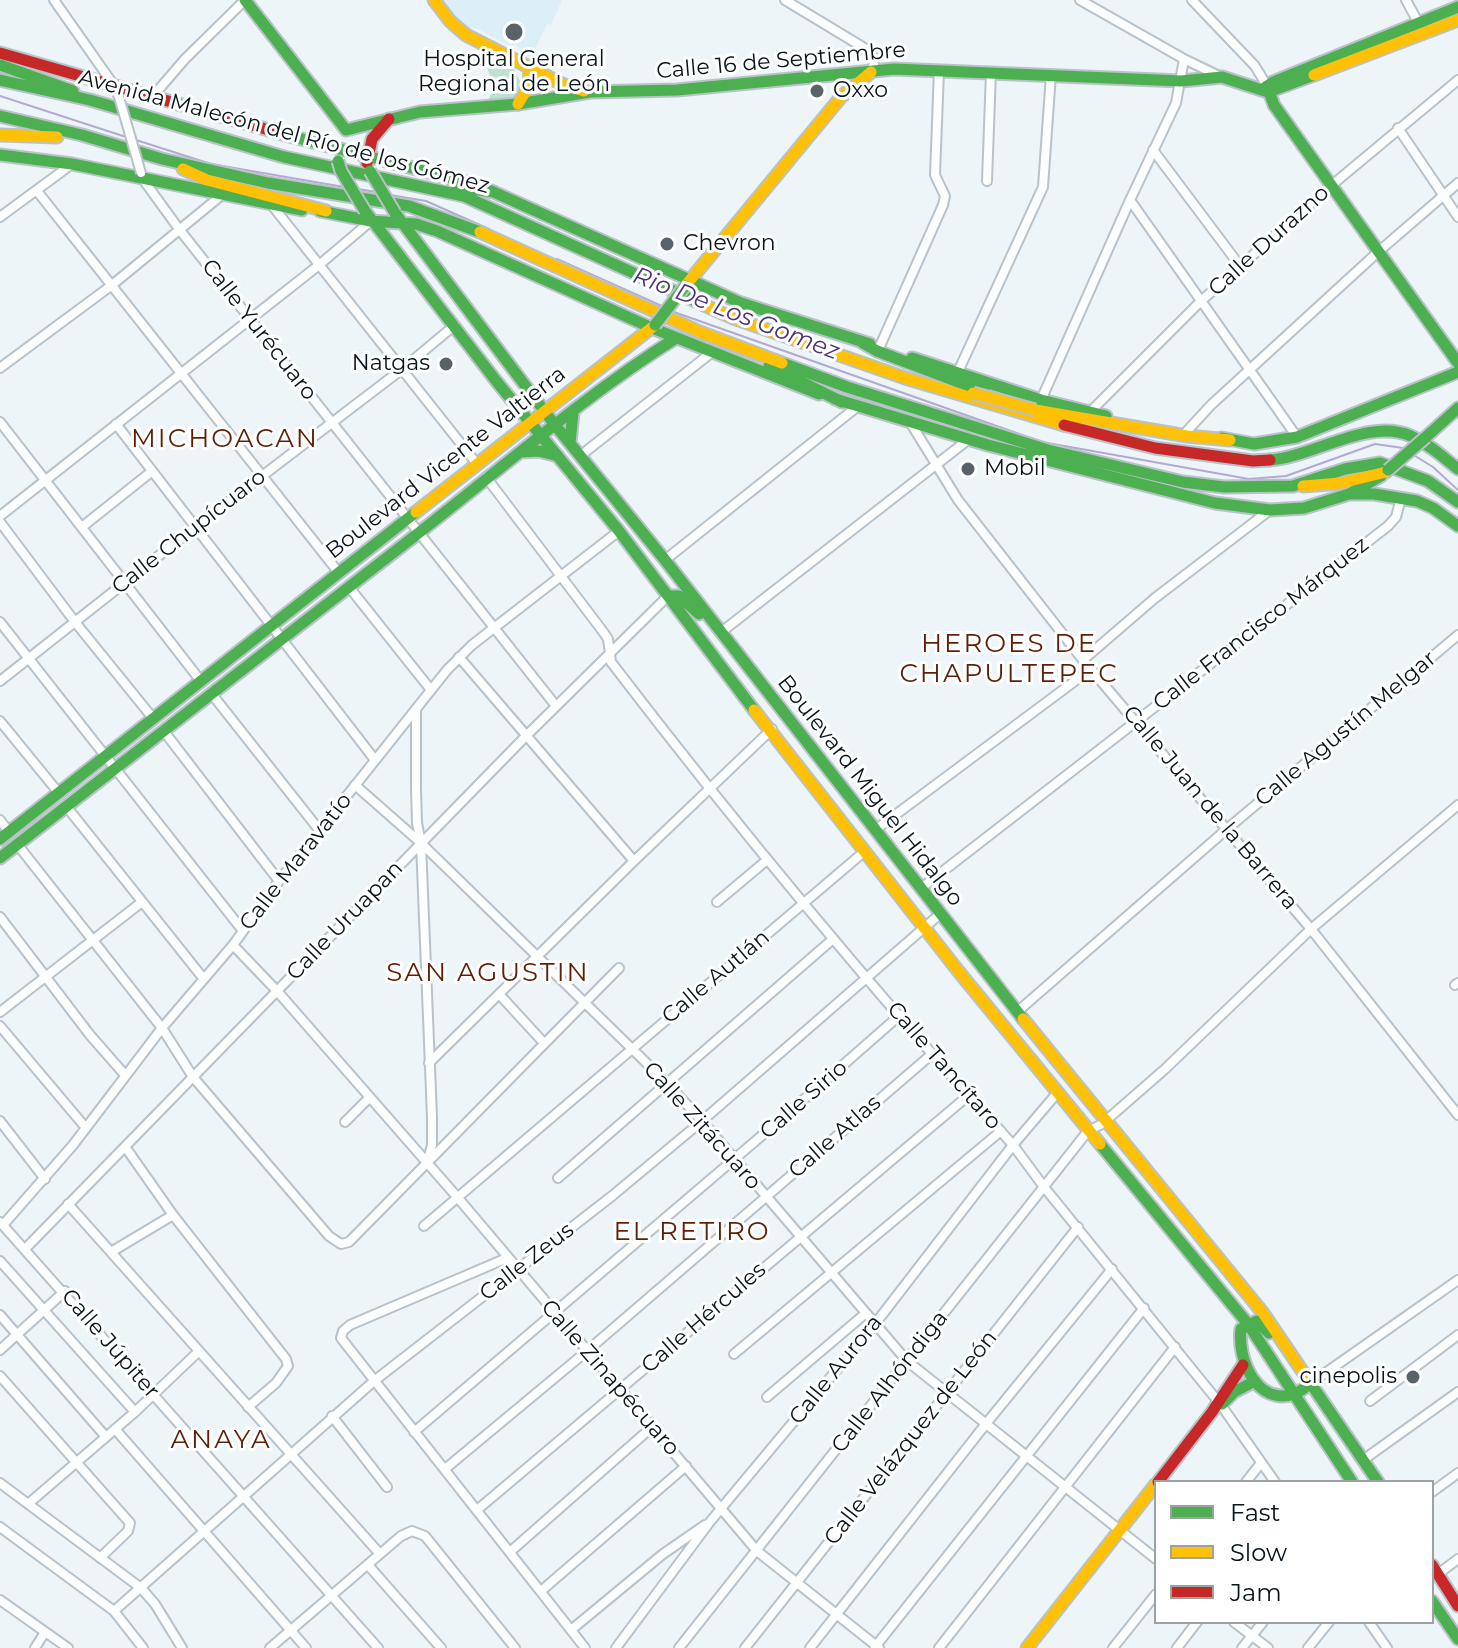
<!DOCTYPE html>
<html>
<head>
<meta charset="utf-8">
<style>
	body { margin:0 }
	#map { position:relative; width:1458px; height:1648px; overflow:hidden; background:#edf5f9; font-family:Montserrat,sans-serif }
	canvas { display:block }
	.legend { position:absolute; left:1154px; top:1480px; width:280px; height:144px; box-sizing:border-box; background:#fff; border:2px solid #9ca1a4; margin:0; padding:10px 14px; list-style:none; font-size:24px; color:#07141b }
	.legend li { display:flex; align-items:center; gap:16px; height:40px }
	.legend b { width:40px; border:2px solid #9ca1a4 }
</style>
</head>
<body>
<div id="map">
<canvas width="1458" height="1648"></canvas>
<ul class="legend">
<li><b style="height:10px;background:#4caf50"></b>Fast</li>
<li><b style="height:10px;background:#ffc107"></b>Slow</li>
<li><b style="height:10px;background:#c62828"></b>Jam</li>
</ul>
</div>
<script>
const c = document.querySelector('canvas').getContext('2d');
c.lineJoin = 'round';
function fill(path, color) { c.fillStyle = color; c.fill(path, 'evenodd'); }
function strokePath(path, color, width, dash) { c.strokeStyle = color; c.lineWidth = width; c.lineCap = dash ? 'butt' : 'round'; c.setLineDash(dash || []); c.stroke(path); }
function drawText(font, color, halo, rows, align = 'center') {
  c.font = font + ' Montserrat,sans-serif'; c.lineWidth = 6; c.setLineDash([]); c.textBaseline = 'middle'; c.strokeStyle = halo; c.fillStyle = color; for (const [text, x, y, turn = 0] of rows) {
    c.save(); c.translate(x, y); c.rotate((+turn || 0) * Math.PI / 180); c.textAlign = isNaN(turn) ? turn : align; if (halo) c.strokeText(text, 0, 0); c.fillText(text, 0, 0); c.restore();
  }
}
fill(new Path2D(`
	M436,0h126l-11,25 -4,-1 -17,35 -15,-15 -3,3 -36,-19h-9z`), '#dceef8');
fill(new Path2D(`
	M483,57l32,13 8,18 -7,10 -28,3 6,-15z`), '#bee1d4');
strokePath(new Path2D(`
	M0,96l126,41
	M136,140l75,24 133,23
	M358,189l18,3
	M390,195l36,6 63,28
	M557,259l107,48
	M674,312l368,130 207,37 37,-3 89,-32 28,4
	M1412,454l21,13 25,23`), '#b4a9d3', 2);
const street = new Path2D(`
	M54,0l59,84 6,13
	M785,0l86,52 3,12 -3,8
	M1192,0l63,66 12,20
	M1406,0l13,24
	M1184,59l35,17
	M154,95l31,-36 60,-59
	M1398,128l60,89
	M1153,150l87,116
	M142,178l37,51 377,477
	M987,181l4,-109
	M37,191l302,382
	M1130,200l167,237
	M271,204l206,260
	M0,217l72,-53
	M880,346l63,-141 2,-9 -10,-21 4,-105
	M0,368l112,-83 111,-91
	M957,374l86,-187 8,-113
	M1041,400l89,-200 46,-97 8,-44 -104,-59
	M1089,413l112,-112 131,-116 126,-105
	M0,422l200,258
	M910,422l48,78 125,160 228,269 147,186
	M116,424l259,336
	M1187,431l24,-26 167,-153 80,-69
	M580,456l131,-103
	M486,477l118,156 4,6 3,23c127,166 261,327 402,483l31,42 177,218 54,77
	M0,516l319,-251 52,-44
	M0,522l75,100 77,95
	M82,527l69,-55
	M665,560l193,-154
	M349,587l82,103
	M0,622l243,309
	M720,633l249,-194
	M459,657l175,204
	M1083,660l72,-62 115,-88
	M0,681l194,-153 207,-158 54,-45
	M211,693l109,138
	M416,710v80l1,33 4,20 11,274v28l-4,14
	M0,721l58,71
	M163,730l116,151
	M355,785l66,58 246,240 35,38 205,240 249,198
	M66,806l137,172
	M0,820l9,12
	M875,830l216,-161
	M17,844l145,184 31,49 136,159 12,8 8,-2 270,-274
	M920,889l468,-363 8,-9 5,-19
	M717,902l50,-42
	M0,917l90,118 35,40
	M233,945l44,46 181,207 299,353 122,97
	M1455,985l3,-2
	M499,994l44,48
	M0,1012l142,-110
	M1017,1012l210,-183 231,-194
	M0,1026l86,102
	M429,1063l205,-202 138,-132
	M0,1121l45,58
	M345,1122l25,-25
	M126,1148l47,67 113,144 2,7 -12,17 -28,24
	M558,1178l275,-239
	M68,1204l312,350
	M0,1222l378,426
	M3,1225l70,-80 89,-117 71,-83 46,-64 168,-211 25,-25 147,-114
	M424,1226l441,-375
	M26,1248l500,-512 142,-140
	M111,1252l62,-37
	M507,1258l-157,67 -7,6 -2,7 244,310
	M0,1261l135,151
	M0,1315l106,122
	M0,1350l65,-59
	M734,1354l267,-223
	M0,1376l130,147 -2,8 -28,27
	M1311,1383l147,-103
	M767,1397l99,-84
	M1370,1401l88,-66
	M332,1416l55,71
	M115,1429l191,219
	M414,1432l372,-317 114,-100
	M1363,1460l95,-68
	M445,1469l142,-118 345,-297
	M1246,1482l15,-19
	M0,1483l141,105 14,16 27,44
	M1432,1492l26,-19
	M28,1504l107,-92 63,-60
	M477,1510l492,-415
	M0,1527l114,84 29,37
	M511,1551l141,-124
	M368,1565l73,83
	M1438,1574l20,-15
	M541,1591l145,-125
	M0,1600l68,48
	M114,1611l260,-230 238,-185 90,-75 238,-207
	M1234,1622l34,26
	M1369,1622l18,26
	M571,1630l92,-76 42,-29
	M875,1647l269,-339
	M35,1648l10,-16
	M270,1648l131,-112 11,-5 13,5 90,112
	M616,1648l93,-125 166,-199 138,-179 45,-53
	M679,1648l409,-517 14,-7 63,-55 146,-140 147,-124
	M745,1648l333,-421
	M810,1648l175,-223 127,-156
	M939,1648l236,-301
	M1113,1648l43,-54
	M1177,1648l20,-26
	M1242,1648l21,-26
	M1308,1648l21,-26`);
const fast = new Path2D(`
	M245,0l101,130
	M0,65l73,26
	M0,80l90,20 194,57 180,39 240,109
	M1267,86l7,19 184,258
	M1263,89l10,-7 185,-75
	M0,116l82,19 80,24 106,24 141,23 71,26
	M346,130l74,-18 98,-8 72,-12 87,-2 217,-21 287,12 41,-4 46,15 46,-17
	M290,136l188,49 263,118 129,41
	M0,155l72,9 230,46
	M457,187l37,5
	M320,211l51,10 45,3 21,7 215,97 167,66
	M365,211l132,171 122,149 135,179
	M395,213l160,212 110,135 358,459
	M863,343l14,8 108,41
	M912,358l129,42 65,16
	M782,363l65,24 201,63 135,32 41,5 69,-1 52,-17 35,-6 48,18 30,21
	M769,366l73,36
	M835,399l153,46 227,58 55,7 34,-2 45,-14h25l43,7 16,7 25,18
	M1297,437l161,-65
	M1426,437l32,-29
	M1222,438l32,6 43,-7
	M570,443l3,-31
	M520,452l19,-1 19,5
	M1270,460c43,-3 99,-43 141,-24 18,8 32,21 47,33
	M1349,494l32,-18
	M668,596h11l20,18
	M0,839l416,-327
	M0,858c138,-108 278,-215 416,-323 86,-67 168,-139 260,-197
	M1100,1144l148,180 104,158
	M1269,1333l-12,-12 -16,8c-4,29 15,77 53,65 6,-2 12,-7 17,-11
	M1307,1378l71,104
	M1222,1404l12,-12 21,-11
	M1432,1601l26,38`);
const slow = new Path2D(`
	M434,0l16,21 16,14 98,50 20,6
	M1314,75l144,-55
	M518,104l11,-18 1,-19
	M0,135l57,2
	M183,169l24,11 119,31
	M480,232l220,100 82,31
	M686,285l155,-188 30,-25
	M704,305l29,13 172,60 159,47
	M1035,410l152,26 43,4
	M1303,486l38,-3 45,-11
	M416,512l239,-187
	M754,710l205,262 141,172
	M1023,1019l240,294 44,65
	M1027,1648l129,-164`);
const jam = new Path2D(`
	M0,53l290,83
	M367,163l5,-24 17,-20
	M1064,425l91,23 98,13 17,-1
	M1158,1482l54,-70 31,-47
	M1432,1565l26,41`);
strokePath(street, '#b8c2c8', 12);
strokePath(fast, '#b8c2c8', 15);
strokePath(slow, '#b8c2c8', 15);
strokePath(jam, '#b8c2c8', 15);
strokePath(street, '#fcfefe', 8);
strokePath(fast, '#4caf50', 11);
strokePath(slow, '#ffc107', 11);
strokePath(jam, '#c62828', 11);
const streetBridge = new Path2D(`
	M119,97l22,76`);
const fastBridge = new Path2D(`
	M338,161l3,10 24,40
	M370,171l25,42
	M655,325l30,-39
	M1388,470l38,-33`);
const slowBridge = new Path2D(`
	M973,393l62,17`);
strokePath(streetBridge, '#b8c2c8', 12, []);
strokePath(fastBridge, '#b8c2c8', 15, []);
strokePath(slowBridge, '#b8c2c8', 15, []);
strokePath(streetBridge, '#fcfefe', 8);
strokePath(fastBridge, '#4caf50', 11);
strokePath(slowBridge, '#ffc107', 11);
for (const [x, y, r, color] of [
	[514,32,10,"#586369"],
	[817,91,8,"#586369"],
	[667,244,8,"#586369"],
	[446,364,8,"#586369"],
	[968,469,8,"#586369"],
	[1413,1377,8,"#586369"]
]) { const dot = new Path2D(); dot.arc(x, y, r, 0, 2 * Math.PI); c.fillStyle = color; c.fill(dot); strokePath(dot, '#fff', 3); }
drawText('22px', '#07141b', '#fff', [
	["Hospital General",514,60,"center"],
	["Regional de León",514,85,"center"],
	["Oxxo",833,91],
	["Chevron",683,244],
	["Natgas",430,364,"right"],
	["Mobil",984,469],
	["cinepolis",1397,1377,"right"]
], 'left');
drawText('22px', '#07141b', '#fff', [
	["Calle 16 de Septiembre",781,61,-5],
	["Avenida Malecón del Río de los Gómez",284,132,15],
	["Calle Durazno",1269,241,-42],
	["Calle Yurécuaro",259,330,52],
	["Boulevard Vicente Valtierra",446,463,-38],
	["Calle Chupícuaro",189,532,-38],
	["Calle Francisco Márquez",1261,624,-38],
	["Calle Agustín Melgar",1346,729,-40],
	["Boulevard Miguel Hidalgo",870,791,52],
	["Calle Juan de la Barrera",1210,808,50],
	["Calle Maravatío",296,862,-52],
	["Calle Uruapan",345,921,-46],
	["Calle Autlán",716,977,-40],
	["Calle Tancítaro",944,1066,49],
	["Calle Sirio",804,1100,-41],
	["Calle Zitácuaro",702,1126,48],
	["Calle Atlas",835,1137,-41],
	["Calle Zeus",527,1262,-38],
	["Calle Hércules",704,1318,-41],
	["Calle Júpiter",110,1344,49],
	["Calle Aurora",836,1370,-51],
	["Calle Zinapécuaro",610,1378,49],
	["Calle Alhóndiga",890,1382,-52],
	["Calle Velázquez de León",911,1438,-52]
]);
drawText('italic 24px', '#4d3279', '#fff', [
	["Rio De Los Gomez",736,314,21]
]);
c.letterSpacing = '2px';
drawText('26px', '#5f1f04', '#fff', [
	["MICHOACAN",225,439],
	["HEROES DE",1009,644],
	["CHAPULTEPEC",1009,674],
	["SAN AGUSTIN",488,973],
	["EL RETIRO",692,1232],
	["ANAYA",221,1440]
]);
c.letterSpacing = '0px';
</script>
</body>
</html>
